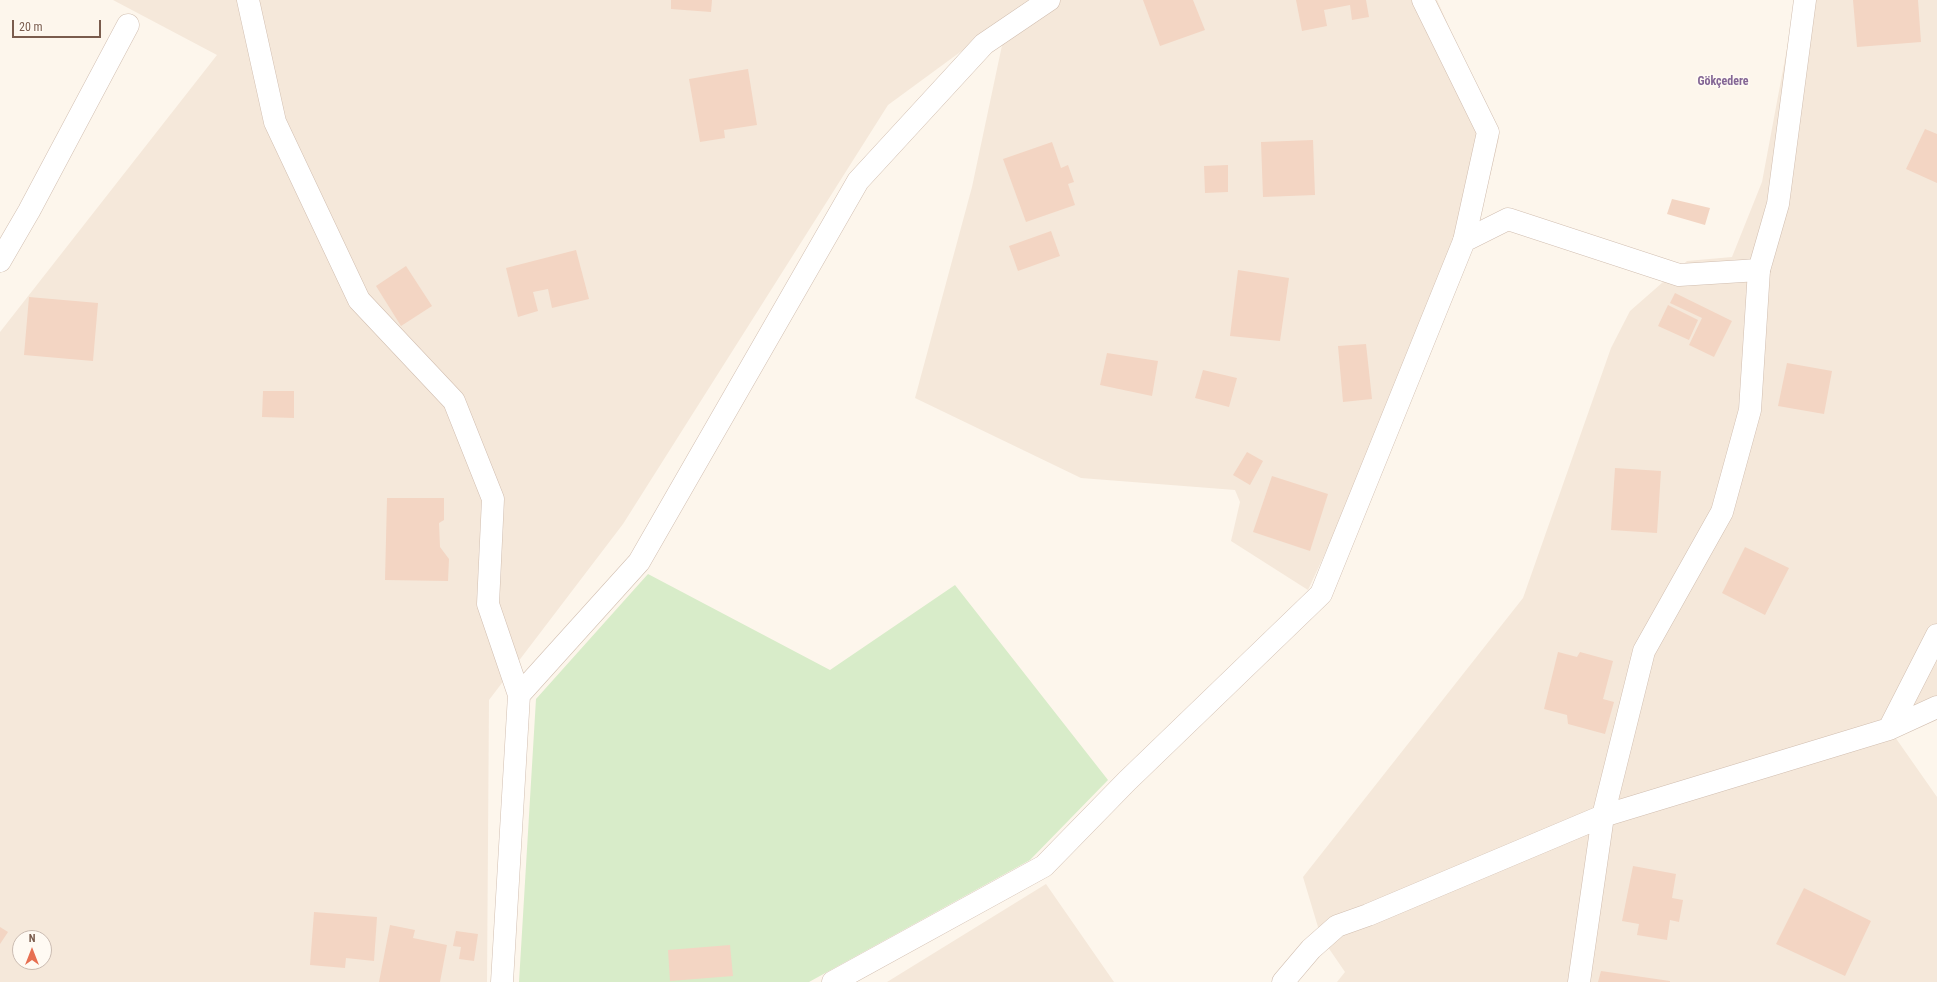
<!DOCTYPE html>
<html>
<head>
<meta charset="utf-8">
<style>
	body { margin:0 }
	#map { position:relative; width:1937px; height:982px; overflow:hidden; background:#fdf6ec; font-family:"Roboto Condensed",sans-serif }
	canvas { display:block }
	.north { position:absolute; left:12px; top:930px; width:40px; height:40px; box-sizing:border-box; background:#fffaf3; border:1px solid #cabbb1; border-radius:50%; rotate:0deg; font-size:11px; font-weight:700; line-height:16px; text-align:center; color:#7a5c4d }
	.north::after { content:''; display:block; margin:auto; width:14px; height:18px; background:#e76f51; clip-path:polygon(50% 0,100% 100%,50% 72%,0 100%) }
	.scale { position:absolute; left:12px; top:20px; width:89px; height:18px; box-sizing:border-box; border:2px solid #7a5c4d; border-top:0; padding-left:5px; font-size:12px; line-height:14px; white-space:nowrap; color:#7a5c4d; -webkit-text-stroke:3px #fffaf3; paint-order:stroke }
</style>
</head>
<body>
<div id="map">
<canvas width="1937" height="982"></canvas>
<div class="north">N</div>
<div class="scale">20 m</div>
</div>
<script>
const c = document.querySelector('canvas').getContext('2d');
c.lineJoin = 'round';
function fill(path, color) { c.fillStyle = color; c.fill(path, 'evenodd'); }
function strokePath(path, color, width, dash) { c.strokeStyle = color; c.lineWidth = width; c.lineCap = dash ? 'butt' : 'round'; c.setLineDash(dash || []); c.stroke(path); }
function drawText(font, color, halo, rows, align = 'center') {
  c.font = font + ' "Roboto Condensed",sans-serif'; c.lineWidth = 3.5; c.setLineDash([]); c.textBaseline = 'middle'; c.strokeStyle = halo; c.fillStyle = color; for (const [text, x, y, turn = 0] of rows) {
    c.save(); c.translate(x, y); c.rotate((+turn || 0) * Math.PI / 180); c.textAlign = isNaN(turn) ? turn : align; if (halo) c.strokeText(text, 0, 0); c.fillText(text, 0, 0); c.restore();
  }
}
fill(new Path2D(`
	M113,0h1324l62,138 -20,85 -171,367 -77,-49 9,-39 -5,-12 -154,-12 -166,-80 57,-211 36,-170 -120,88 -265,419 -134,176 -2,282h-487v-650l217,-277zM20,938h24v24h-24z
	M1796,0h141v713l-42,24 42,60v185h-600l8,-10 -24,-35 -18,-60 220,-279 88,-250 19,-37 57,-50 45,-4 30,-75z
	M1046,884l68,98h-227z`), '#f5e8da');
fill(new Path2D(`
	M648,574l182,96 125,-85 153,195 -78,80 -221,122h-290l17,-283z`), '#d8ecc9');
fill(new Path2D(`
	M671,0h41l-1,12 -40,-3z
	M1143,0h50l12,30 -45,16z
	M1296,0h70l3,17 -17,3 -2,-15 -26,5 3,16 -25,5z
	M1853,0h65l3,42 -64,5z
	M748,69l9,56 -33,5 1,8 -25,4 -11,-63z
	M1925,129l12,5v49l-31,-14z
	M1313,140l2,55 -52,2 -2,-55z
	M1052,142l9,26 7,-3 6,17 -6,2 7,21 -49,17 -23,-63z
	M1228,165v27l-23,1 -1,-27z
	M1672,199l38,9 -5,17 -38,-11z
	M1051,231l9,25 -42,15 -9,-25z
	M576,250l13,49 -37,9 -4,-19 -15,3 5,19 -20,6 -12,-49z
	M406,266l26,40 -31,20 -25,-40z
	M1238,270l51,8 -9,63 -50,-5z
	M1675,293l57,28 -18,36 -25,-12 13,-27 -32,-15z
	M29,297l69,6 -5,58 -69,-6z
	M1668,305l30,15 -9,20 -31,-14z
	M1366,344l6,55 -29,3 -5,-56z
	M1107,353l51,8 -6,35 -52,-11z
	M1787,363l45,8 -8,43 -46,-8z
	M1203,370l34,8 -8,29 -34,-9z
	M263,391h31v27l-32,-1z
	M1247,452l16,9 -13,24 -17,-10z
	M1615,468l46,3 -4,62 -46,-3z
	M1272,476l56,18 -18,57 -57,-19z
	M387,498h57v22l-5,3 1,24 9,12 -1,22 -63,-1z
	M1745,547l44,21 -24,47 -43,-22z
	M1558,652l19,5 3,-5 33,9 -10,38 11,3 -9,32 -37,-10 -1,-9 -23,-6z
	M1633,866l43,8 -4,24 11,2 -4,22 -9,-2 -3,20 -30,-5 2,-11 -17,-3z
	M1804,888l67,33 -26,55 -69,-32z
	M314,912l63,5 -3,44 -28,-3 -1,10 -35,-3z
	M390,925l25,5 -2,8 34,7 -7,37h-61z
	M0,927l8,5 -8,12z
	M456,931l22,3 -4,27 -15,-2 2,-12 -8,-1z
	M730,945l3,31 -63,5 -2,-31z
	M1601,971l69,10v1h-72z`), '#f3d5c3');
const minor = new Path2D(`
	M248,0l27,122 84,178 95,101 39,98 -5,105 31,91
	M1423,0l65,132 -24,109
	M0,261l29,-50 99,-186
	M1889,729l48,-22
	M502,982l17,-287 120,-133 219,-381 126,-137 65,-44
	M1283,982l28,-33 26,-23 31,-11 235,-99 286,-87 48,-94
	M1579,982l24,-166 41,-165 78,-139 28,-102 9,-140`);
const tertiary = new Path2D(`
	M833,982l211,-116 83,-85 194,-187 143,-353 44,-22 171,56 80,-5 19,-66 27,-204`);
strokePath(minor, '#d1beb0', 23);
strokePath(tertiary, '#d1beb0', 23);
strokePath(minor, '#fff', 22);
strokePath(tertiary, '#fff', 22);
drawText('bold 12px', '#846695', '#fffaf3', [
	["Gökçedere",1723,82]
]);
</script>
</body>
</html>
